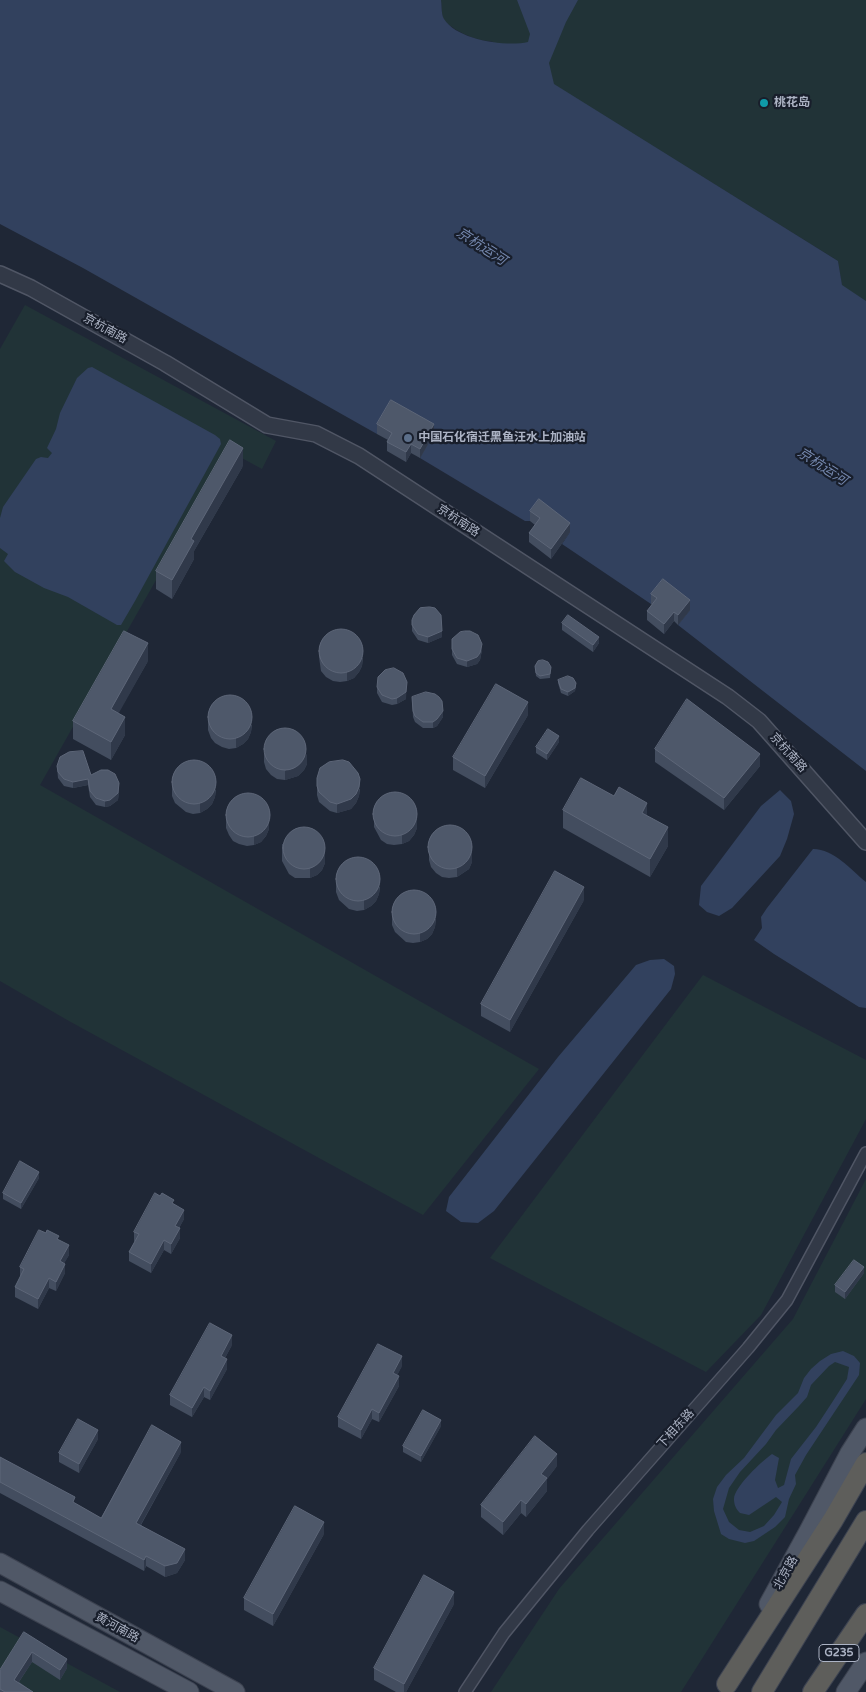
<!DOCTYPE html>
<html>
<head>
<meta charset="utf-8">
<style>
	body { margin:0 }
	canvas { display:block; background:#1f2736 }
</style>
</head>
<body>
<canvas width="866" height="1692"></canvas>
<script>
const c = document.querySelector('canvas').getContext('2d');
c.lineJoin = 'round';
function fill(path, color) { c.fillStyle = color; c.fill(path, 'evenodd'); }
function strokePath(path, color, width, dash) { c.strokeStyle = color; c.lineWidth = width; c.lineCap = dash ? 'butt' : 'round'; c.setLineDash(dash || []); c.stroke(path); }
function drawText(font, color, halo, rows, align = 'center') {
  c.font = font + ' "Varela Round","Noto Sans SC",sans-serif'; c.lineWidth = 4.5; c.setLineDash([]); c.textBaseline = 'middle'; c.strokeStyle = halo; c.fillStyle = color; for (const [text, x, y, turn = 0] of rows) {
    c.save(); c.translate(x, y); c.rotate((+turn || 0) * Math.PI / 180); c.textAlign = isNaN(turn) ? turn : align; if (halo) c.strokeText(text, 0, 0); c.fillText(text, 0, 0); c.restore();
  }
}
fill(new Path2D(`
	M441,0h425v301l-24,-15 -4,-25 -285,-177 -62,-43c-13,1 -39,-11 -47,-21 -3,-5 -2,-14 -3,-20z
	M25,305l251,136 -14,28 -33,-18 -189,334 499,284 -116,146 -354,-194 -69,-40v-632z
	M703,975l163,85v59l-105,196 -55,57 -216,-114z
	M866,1179v220l-185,293h-190l68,-103 234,-270z
	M0,1627l120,65h-120z`), '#213337');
fill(new Path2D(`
	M0,0h441c1,6 0,14 3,19 13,21 62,28 84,23l2,-8 -13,-34h61l-12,22 -17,41 5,21 284,177 4,24 24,16v470l-188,-146 12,-15 -27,-21 -12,15 -89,-60 8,-12 -32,-23 -8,12h-5l-105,-63 14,-25 -57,1 -294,-166 -83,-44z
	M92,367l123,68 5,4 1,5 -86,157 -14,24h-4l-49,-28 -24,-9 -29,-16 -11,-11 4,-7 -8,-6v-30l3,-11 33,-48 5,-2 7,1 4,-5 -5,-5 9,-19 4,-16 17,-35 11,-10z
	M780,790l11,11 3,13 -7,25 -7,17 -48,52 -13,8 -12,-4 -8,-7 2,-19 60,-80z
	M813,849c21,0 38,21 53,33v126l-7,-1 -85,-53 -20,-14 8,-12 -1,-11 6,-9z
	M664,959l10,7 1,8 -4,15 -177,222 -16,12 -17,-1 -15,-11 3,-14 109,-140 78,-92 14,-5z
	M843,1351l11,5 6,7 -1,12 -53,80 -11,20 1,9 -7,15 -4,18 -10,10 -21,14 -9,2 -16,-4 -8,-5 -7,-23 -1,-12 4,-12 9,-12 18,-17 32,-43 22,-22 6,-15 7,-9 9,-8 11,-7zM835,1362l14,5 -2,12 -14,22 -17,26 -25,32 -7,26 -6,3 -3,-8 4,-22 -7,-4c-10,7 -38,33 -38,45 0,6 2,10 6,14l9,2 27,-18 6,5 -8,13 -10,11 -14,6 -11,-2 -10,-8 -6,-13 6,-21 11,-16 26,-28 10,-14 23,-24 8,-9 4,-12 18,-19z`), '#32415e');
const minor = new Path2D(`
	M465,1692l39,-59 84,-103 160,-182 39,-48 79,-147`);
const tertiary = new Path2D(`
	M0,274l31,14 134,75 102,62 49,9 43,22 369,241 31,24 107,121`);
const primary = new Path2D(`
	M0,1563l235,129
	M0,1591l189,101
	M769,1604l40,-73 41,-78 16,-25
	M846,1692l20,-30`);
const trunk = new Path2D(`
	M727,1684l106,-164 33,-57
	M762,1692l104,-171
	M813,1692l53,-78`);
strokePath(minor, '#505665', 14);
strokePath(tertiary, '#505665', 18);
strokePath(primary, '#3c4250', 21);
strokePath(trunk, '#3d4351', 22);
strokePath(minor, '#323947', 11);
strokePath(tertiary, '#323947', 15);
strokePath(primary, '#505867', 19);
strokePath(trunk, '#5e5e5b', 20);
fill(new Path2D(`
	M377,424l57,10 -14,24 -9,-5 -5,9 -19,-11v-9l1,-2 -11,-6z
	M243,466l-49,85v8l-22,40 -16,-10v-18z
	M530,511l40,21 -19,27 -22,-17v-9l6,-8 -5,-4z
	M651,594l39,16 -12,15 -4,-4 -10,13 -17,-14v-9l5,-7h-1z
	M412,620l30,17 -14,6 -10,-3 -6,-9z
	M562,623l37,20 -6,9 -31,-22z
	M452,639l30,11 -2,10 -3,4 -10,3 -10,-3 -5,-9z
	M319,647l44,11 -1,8 -3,6 -5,6 -7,3 -7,1 -7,-1 -7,-4 -5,-6 -2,-14z
	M148,661l-30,52 7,22 -14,25 -38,-21v-18z
	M535,666l16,1 -1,11 -10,1 -4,-3z
	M558,680l18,6 -1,5 -7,5 -7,-3 -3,-10z
	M377,687l29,12 -9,5 -5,1 -10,-3 -5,-9z
	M412,697l31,20 -6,9 -4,2h-10l-8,-6 -2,-5z
	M208,714l44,11 -1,7 -3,7 -5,5 -7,4 -7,1 -7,-2 -7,-4 -4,-5 -3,-8z
	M528,715l-43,73 -32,-18v-13z
	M559,742l-12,18 -11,-7v-6z
	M655,749l105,17 -36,44 -69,-48z
	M264,753l43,11 -3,6 -6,6 -13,4 -8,-1 -6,-4 -5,-6 -2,-7z
	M57,766l34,9 28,15 -1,10 -8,6 -5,1 -9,-2 -6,-8 -2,-12 -15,3 -9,-2 -6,-8z
	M317,778l43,11 -1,7 -3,7 -5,6 -14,4 -7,-2 -11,-9 -2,-7z
	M172,779l44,11 -1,7 -3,7 -5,5 -7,4 -7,1 -7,-2 -11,-9 -3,-7z
	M374,810l43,11v7l-3,7 -5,6 -7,3 -8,1 -7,-1 -6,-4 -7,-13z
	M563,810l84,6 21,30 -18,31 -87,-49z
	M226,811l43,18 -3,7 -5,6 -7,3 -7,1 -8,-2 -6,-3 -4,-6 -3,-7z
	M282,844l43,11v8l-3,7 -5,5 -7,3h-15l-6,-4 -7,-13z
	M429,851l43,3v8l-3,7 -12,8 -8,1 -7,-1 -6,-4 -5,-6 -2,-7z
	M336,876l44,11 -1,7 -3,7 -5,5 -7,4 -7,1 -8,-2 -10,-9 -3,-8z
	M584,900l-74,132 -29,-16v-12z
	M392,908l44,11 -1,8 -3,7 -5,5 -7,3 -7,1 -7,-1 -11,-10 -3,-7z
	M39,1178l-18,31 -18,-10v-6z
	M174,1204l10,15 -5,9 1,10 -9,16 -7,-4 -13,23 -22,-12v-9l6,-10 -1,-1v-9z
	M59,1240l10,15 -5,8 1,10 -9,18 -7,-3 -11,21 -23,-12v-10l6,-11h-1v-9z
	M864,1273l-19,26 -10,-7v-7z
	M232,1345l-7,13 2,11 -17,31 -6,-3 -12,20 -22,-12v-10z
	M402,1366l-5,9 2,11 -20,36 -7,-3 -11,20 -23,-12v-10z
	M441,1426l-20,36 -18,-10v-6z
	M98,1439l-19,34 -20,-11v-9z
	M181,1452l-40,73 44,35 -8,13 -12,4 -19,-11 -2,5 -144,-78v-36l75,47 26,14z
	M557,1466l-10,13v12l-21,26 -5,-4 -18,22 -22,-18v-12z
	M324,1534l-51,92 -29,-16v-12z
	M454,1604l-48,88h-10l-22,-12v-12z
	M24,1632l43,36 -7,12 -28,-18 -13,20 14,10h-33v-22z`), '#434d5f');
fill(new Path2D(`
	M434,424v10l-14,24v-9z
	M411,444v9l-5,9v-10z
	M243,448v18l-49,85v8l-22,40v-19l19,-41z
	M570,523v9l-19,27v-10z
	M690,600v10l-12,15v-10z
	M674,612v9l-10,13v-10z
	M442,631v6l-14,6v-6z
	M599,637v6l-6,9v-7z
	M148,643v18l-37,66v-18z
	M482,644v6l-2,10 -3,4 -10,3v-6z
	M363,649l-1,17 -3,6 -5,6 -7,3v-9z
	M407,682l-1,17 -9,5v-6z
	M576,683l-1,8 -7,5v-4z
	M528,702v13l-43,73v-12z
	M443,711v6l-6,9 -4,2v-6z
	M252,715l-1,17 -3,7 -5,5 -7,4v-10z
	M125,717v18l-14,25v-18z
	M559,736v6l-12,18v-6z
	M307,754v10l-3,6 -6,6 -13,4v-9z
	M760,754v12l-36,44v-12z
	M88,779v6l-15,3v-6z
	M360,779l-1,17 -3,7 -5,6 -14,4v-9z
	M216,780l-1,17 -3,7 -5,5 -7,4v-10z
	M119,783v7l-1,10 -8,6 -5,1v-6z
	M647,803v18l-5,-8z
	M417,811v17l-3,7 -5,6 -7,3v-10z
	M269,820v9l-3,7 -5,6 -7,3v-10z
	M668,827v19l-18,31v-18z
	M472,845v17l-3,7 -12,8v-9z
	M325,846v17l-3,7 -5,5 -7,3v-9z
	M380,877l-1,17 -3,7 -5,5 -7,4v-10z
	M584,887v13l-74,132v-12z
	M436,910l-1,17 -3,7 -5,5 -7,3v-9z
	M39,1172v6l-18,31v-6z
	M184,1210v9l-9,16v-9z
	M180,1228v10l-9,16v-10z
	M164,1240v10l-13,23v-9z
	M69,1245v10l-9,16v-10z
	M65,1264v9l-9,18v-9z
	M864,1267v6l-19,26v-7z
	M49,1278v10l-11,21v-10z
	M232,1335v10l-11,20v-9z
	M402,1356v10l-9,17v-10z
	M227,1359v10l-17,31v-9z
	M399,1376v10l-20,36v-9z
	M204,1387v10l-12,20v-9z
	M372,1409v10l-11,20v-9z
	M441,1420v6l-20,36v-6z
	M98,1430v9l-19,34v-9z
	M181,1442v10l-45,81v-10z
	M557,1454v12l-10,13v12l-21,26v-13l15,-30z
	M521,1500v13l-18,22v-13z
	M324,1522v12l-51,92v-12z
	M185,1549v11l-8,13 -12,4v-11z
	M146,1556v10l-2,5v-11z
	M454,1592v12l-48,88h-2v-8z
	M32,1652v10l-18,27v-9z
	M67,1659v9l-7,12v-10z`), '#30394a');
const building = new Path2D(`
	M391,400l43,24 -14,25 -9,-5 -5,8 -19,-10 5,-9 -15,-9z
	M230,440l13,8 -52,91 3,2 -22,39 -16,-9z
	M539,499l31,24 -19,26 -22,-16 11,-15 -10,-7z
	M663,579l27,21 -12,15 -4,-3 -10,12 -17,-13 10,-13 -6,-4z
	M430,607l5,1 6,7 1,16 -14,6 -10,-3 -6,-9v-5l2,-5 6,-7z
	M568,615l31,22 -6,8 -31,-22z
	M319 651a22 22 0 1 1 44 0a22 22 0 1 1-44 0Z
	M124,631l24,12 -37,66 14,8 -14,25 -38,-21z
	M465,631h5l8,4 4,9 -2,9 -3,4 -10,4 -10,-3 -5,-9v-10l8,-7z
	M543,660l5,2 3,5 -1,7 -10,2 -4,-3 -1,-7 3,-5z
	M394,668l9,5 4,9 -1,10 -9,6 -5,1 -10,-4 -5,-8 1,-10 7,-7z
	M568,676l5,2 3,5 -1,5 -7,4 -7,-3 -3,-9z
	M496,684l32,18 -43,74 -32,-19z
	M426,692l9,2 4,3 3,4 1,10 -6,8 -4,3h-10l-8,-6 -2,-5 -1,-14z
	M208 717a22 22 0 1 1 44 0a22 22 0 1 1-44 0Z
	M687,699l73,55 -36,44 -69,-49z
	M264 749a21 21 0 1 1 42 0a21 21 0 1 1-42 0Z
	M548,729l11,7 -12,18 -11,-7z
	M83,751l8,24 10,-5h7l7,4 4,9 -1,10 -8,7 -5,1 -9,-3 -6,-7 -2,-12 -15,3 -9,-3 -6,-7 -1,-6 3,-9 9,-5z
	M343,760l6,2 9,11 2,6 -1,8 -3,7 -5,5 -14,5 -7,-2 -11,-10 -2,-6v-8l3,-10 9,-6z
	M172 782a22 22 0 1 1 44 0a22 22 0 1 1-44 0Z
	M581,778l33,18 5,-9 28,16 -5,10 26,14 -18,32 -87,-49z
	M373 814a22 22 0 1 1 44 0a22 22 0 1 1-44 0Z
	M226 815a22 22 0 1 1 44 0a22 22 0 1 1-44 0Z
	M428 847a22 22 0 1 1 44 0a22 22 0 1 1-44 0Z
	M283 848a21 21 0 1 1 42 0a21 21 0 1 1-42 0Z
	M336 879a22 22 0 1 1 44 0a22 22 0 1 1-44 0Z
	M555,871l29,16 -74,133 -29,-16z
	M392 912a22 22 0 1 1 44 0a22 22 0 1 1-44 0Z
	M20,1161l19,11 -18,31 -18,-10z
	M155,1193l5,3 2,-3 12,7 -2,3 12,7 -9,16 5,2 -9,16 -7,-4 -13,24 -22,-12 10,-18 -5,-2z
	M39,1230l7,3 1,-3 12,6 -2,3 12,6 -9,16 5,3 -9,18 -7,-4 -11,21 -23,-12 9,-18 -4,-2z
	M854,1260l10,7 -19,25 -10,-7z
	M210,1323l22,12 -11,21 6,3 -17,32 -6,-4 -12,21 -22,-13z
	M378,1344l24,12 -9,17 6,3 -20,37 -7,-4 -11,21 -23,-13z
	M423,1410l18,10 -20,36 -18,-10z
	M78,1419l20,11 -19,34 -20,-11z
	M152,1425l29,17 -45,81 49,26 -8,14 -12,3 -19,-10 -2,4 -144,-78v-25l75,40 -2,5 28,16z
	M535,1436l22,18 -16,20 6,4 -21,26 -5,-4 -18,22 -22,-17z
	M295,1506l29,16 -51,92 -29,-16z
	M424,1575l30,17 -50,92 -30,-16z
	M24,1632l43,27 -7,11 -28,-18 -18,28 19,12h-28l-5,-3v-19z`);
fill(building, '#4e586a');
strokePath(building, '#5d6678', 1);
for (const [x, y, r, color] of [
	[764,103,5,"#0f9aa8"],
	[408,438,5,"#5c6f8a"]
]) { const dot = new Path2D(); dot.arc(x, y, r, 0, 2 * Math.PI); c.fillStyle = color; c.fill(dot); strokePath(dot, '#181e2b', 2); }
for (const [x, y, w] of [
	[839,1653,40]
]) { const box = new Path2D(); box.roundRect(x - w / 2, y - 8.5, w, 17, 4); c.fillStyle = '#181e2b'; c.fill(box); strokePath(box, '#acb3c4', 1); }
drawText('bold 11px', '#acb3c4', null, [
	["G235",839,1653]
]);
drawText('bold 12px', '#acb3c4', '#181e2b', [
	["桃花岛",774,103],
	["中国石化宿迁黑鱼汪水上加油站",418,438]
], 'left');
drawText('12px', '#acb3c4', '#181e2b', [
	["京杭南路",105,329,29],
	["京杭南路",458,521,33],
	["京杭南路",788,753,48],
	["下相东路",676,1429,-48],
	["北京路",786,1573,-61],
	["黄河南路",117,1628,29]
]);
drawText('italic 14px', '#7487ad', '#181e2b', [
	["京杭运河",481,247,33],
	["京杭运河",822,467,33]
]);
</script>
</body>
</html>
